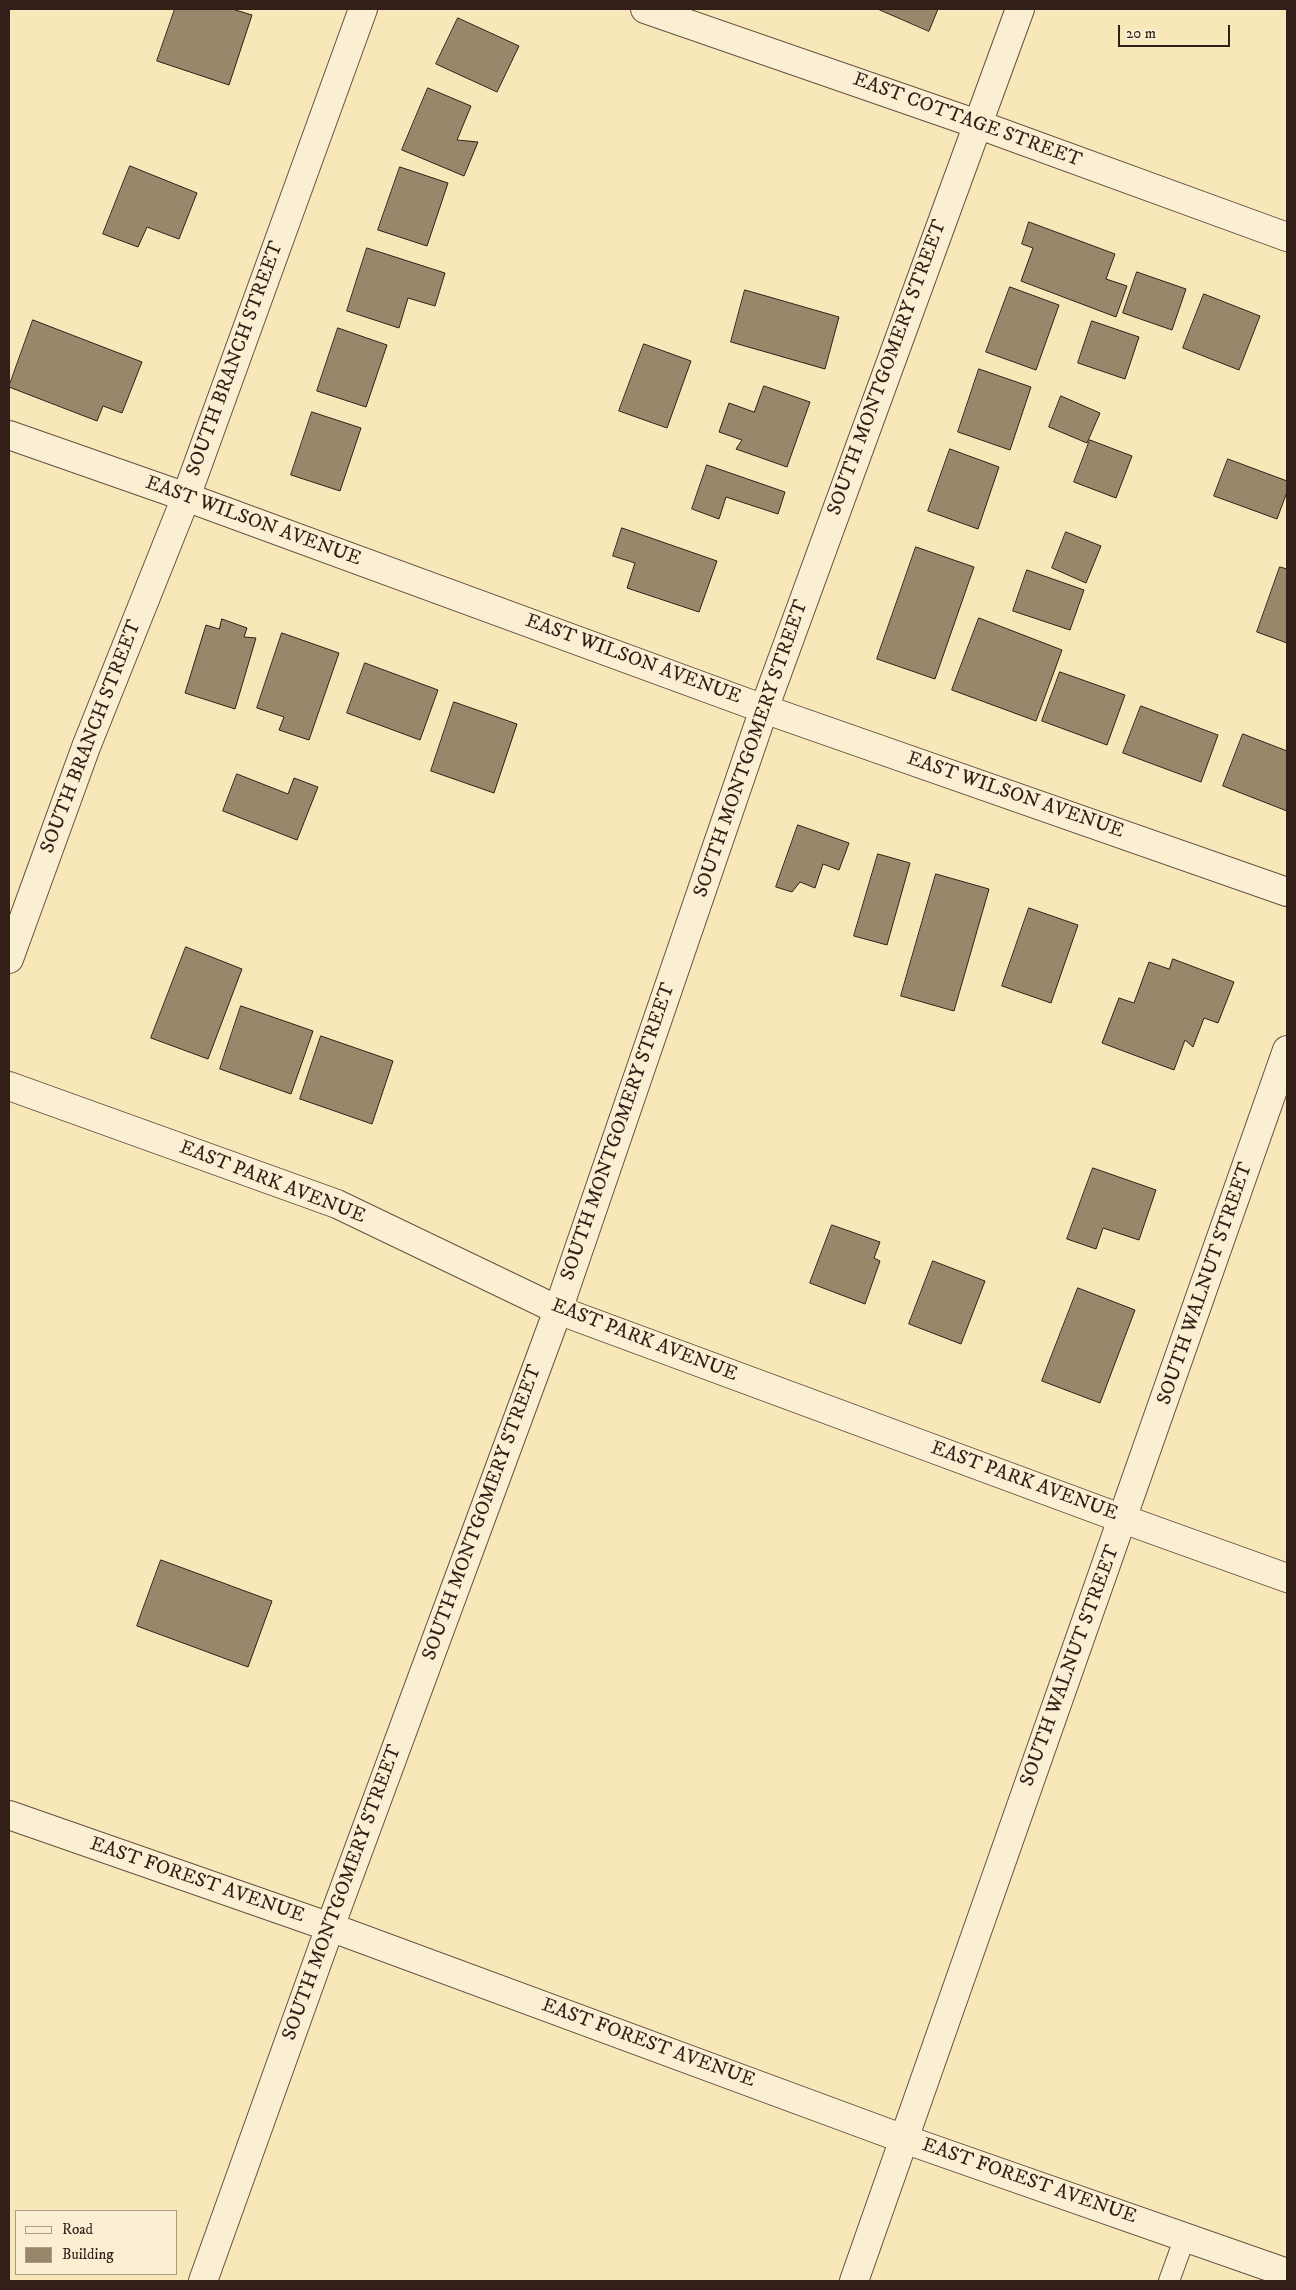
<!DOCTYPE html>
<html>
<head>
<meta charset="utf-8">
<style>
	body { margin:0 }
	#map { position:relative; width:1296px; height:2290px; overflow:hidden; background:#f7e7b9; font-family:"IM FELL DW Pica",serif }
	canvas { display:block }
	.frame { position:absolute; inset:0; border:10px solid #341f18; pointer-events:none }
	.legend { position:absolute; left:15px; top:2210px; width:162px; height:65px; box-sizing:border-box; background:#faefd2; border:1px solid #ab9c88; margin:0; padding:6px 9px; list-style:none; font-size:15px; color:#341f18 }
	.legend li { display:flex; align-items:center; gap:10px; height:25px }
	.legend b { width:25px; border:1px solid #ab9c88 }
	.scale { position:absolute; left:1118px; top:25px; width:112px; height:22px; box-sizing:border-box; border:2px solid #341f18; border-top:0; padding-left:6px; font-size:15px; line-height:18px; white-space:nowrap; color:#341f18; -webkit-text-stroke:4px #faefd2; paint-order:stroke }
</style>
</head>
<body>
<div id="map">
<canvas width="1296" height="2290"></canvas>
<div class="frame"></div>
<ul class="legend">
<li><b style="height:6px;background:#faefd2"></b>Road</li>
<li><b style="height:14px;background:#99876c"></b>Building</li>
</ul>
<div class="scale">20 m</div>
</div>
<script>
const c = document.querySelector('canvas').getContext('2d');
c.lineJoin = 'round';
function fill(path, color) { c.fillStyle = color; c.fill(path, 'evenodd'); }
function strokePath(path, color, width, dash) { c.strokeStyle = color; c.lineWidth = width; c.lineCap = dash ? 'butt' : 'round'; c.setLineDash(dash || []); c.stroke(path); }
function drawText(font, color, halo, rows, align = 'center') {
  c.font = font + ' "IM FELL DW Pica",serif'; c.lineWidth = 5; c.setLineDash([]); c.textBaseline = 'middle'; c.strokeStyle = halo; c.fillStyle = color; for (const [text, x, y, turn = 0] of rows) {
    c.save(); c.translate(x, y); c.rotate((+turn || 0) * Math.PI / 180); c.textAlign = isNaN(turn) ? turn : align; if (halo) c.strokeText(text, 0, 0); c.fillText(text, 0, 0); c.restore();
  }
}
const building = new Path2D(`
	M175,9h57l20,6 -23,70 -72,-24z
	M878,9h60l-9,22z
	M458,18l61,28 -22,46 -61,-28z
	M428,88l43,18 -14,34 21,2 -14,34 -62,-26z
	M130,166l67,27 -18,46 -32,-12 -9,20 -35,-13z
	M400,167l48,16 -21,63 -49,-16z
	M1029,222l86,32 -9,25 21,7 -11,31 -95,-36 12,-33 -11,-4z
	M367,248l78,25 -10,33 -27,-8 -9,30 -52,-17z
	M1137,272l49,17 -14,41 -49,-17z
	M1010,287l49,18 -23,65 -50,-18z
	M745,290l94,27 -14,52 -94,-27z
	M1204,294l56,22 -21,54 -56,-22z
	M33,320l109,42 -20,51 -19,-7 -6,15 -88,-34z
	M1092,321l47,16 -14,42 -47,-16z
	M338,328l49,17 -21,62 -49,-16z
	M644,344l47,17 -24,67 -48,-17z
	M979,369l52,18 -21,63 -52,-18z
	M764,386l46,16 -23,65 -51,-18 6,-9 -23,-8 10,-29 25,9z
	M1061,396l39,17 -13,30 -38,-16z
	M312,412l49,16 -21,63 -49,-16z
	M1090,440l42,16 -16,42 -42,-16z
	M950,449l49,18 -21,62 -50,-18z
	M1228,459l59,22v11l-10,27 -63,-23z
	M707,465l78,27 -7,22 -52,-17 -7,22 -27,-10z
	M622,528l95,33 -18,51 -72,-24 8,-25 -22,-7z
	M1066,532l35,14 -15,37 -34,-15z
	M916,547l58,20 -39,112 -58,-20z
	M1280,567l7,2v74l-30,-11z
	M1027,570l57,20 -14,40 -57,-19z
	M979,618l83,32 -26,71 -84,-31z
	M222,619l25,9 -3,9 12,1 -21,71 -50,-16 21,-68 13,4z
	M282,633l57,20 -30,87 -30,-10 5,-13 -27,-9z
	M365,663l73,27 -18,50 -73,-27z
	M1060,672l65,23 -18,50 -65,-24z
	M454,702l63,22 -23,69 -63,-22z
	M1141,706l77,29 -17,47 -78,-29z
	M1243,734l44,17v60l-64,-25z
	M237,774l51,20 6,-16 24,9 -21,53 -74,-29z
	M798,825l51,18 -10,27 -16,-6 -8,24 -15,-6 -8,10 -16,-5z
	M878,854l32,9 -23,82 -33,-9z
	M936,874l53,15 -35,122 -53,-15z
	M1029,908l49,17 -27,78 -49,-17z
	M186,947l56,22 -34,90 -57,-21z
	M1173,959l61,23 -16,41 -14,-5 -11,29 -8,-7 -11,30 -72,-27 17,-45 15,5 15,-41 20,7z
	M241,1006l72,25 -22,63 -71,-25z
	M321,1036l72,25 -21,63 -72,-25z
	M1093,1168l63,22 -17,50 -36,-12 -7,21 -29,-10z
	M832,1225l48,17 -6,16 6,3 -15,43 -55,-21z
	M933,1261l52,20 -24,63 -52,-20z
	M1078,1288l57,22 -35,93 -58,-22z
	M161,1560l111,41 -24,66 -111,-41z`);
fill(building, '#99876c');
strokePath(building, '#341f18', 1);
const service = new Path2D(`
	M1169,2281l16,-44`);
const minor = new Path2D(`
	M645,9l332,115 310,113
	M9,435l177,62 578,212 523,183
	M9,959l77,-212 100,-250 177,-488
	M9,1815l321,112 574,212 383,134
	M203,2281l127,-354 228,-617 206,-601 256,-700
	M854,2281l433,-1231`);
const tertiary = new Path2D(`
	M9,1086l328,118 221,106 565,209 164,59`);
strokePath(service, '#655140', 22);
strokePath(minor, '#655140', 30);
strokePath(tertiary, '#655140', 30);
strokePath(service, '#faefd2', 20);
strokePath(minor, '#faefd2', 28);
strokePath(tertiary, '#faefd2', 28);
drawText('20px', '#341f18', '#faefd2', [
	["EAST COTTAGE STREET",967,121,20],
	["SOUTH BRANCH STREET",236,359,-70],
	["SOUTH MONTGOMERY STREET",888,368,-70],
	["EAST WILSON AVENUE",253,522,20],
	["EAST WILSON AVENUE",633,660,20],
	["SOUTH BRANCH STREET",92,737,-69],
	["SOUTH MONTGOMERY STREET",752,749,-71],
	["EAST WILSON AVENUE",1015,796,19],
	["SOUTH MONTGOMERY STREET",619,1132,-71],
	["EAST PARK AVENUE",272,1183,21],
	["SOUTH WALNUT STREET",1206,1284,-71],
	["EAST PARK AVENUE",644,1341,21],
	["EAST PARK AVENUE",1024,1482,20],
	["SOUTH MONTGOMERY STREET",483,1513,-70],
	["SOUTH WALNUT STREET",1071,1666,-70],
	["EAST FOREST AVENUE",197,1881,19],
	["SOUTH MONTGOMERY STREET",343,1893,-70],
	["EAST FOREST AVENUE",648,2044,20],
	["EAST FOREST AVENUE",1029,2182,19]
]);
</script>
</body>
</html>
